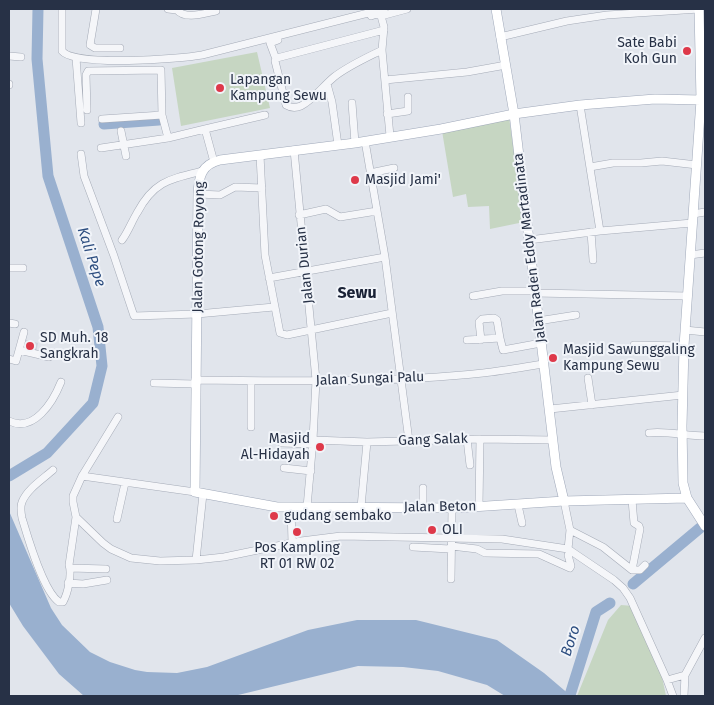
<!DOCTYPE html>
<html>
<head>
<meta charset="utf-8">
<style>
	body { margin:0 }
	#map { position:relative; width:714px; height:705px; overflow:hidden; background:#e1e5ec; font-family:"Fira Sans",sans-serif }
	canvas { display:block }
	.frame { position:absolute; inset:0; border:10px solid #273146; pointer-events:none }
</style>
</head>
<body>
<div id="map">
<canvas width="714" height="705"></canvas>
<div class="frame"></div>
</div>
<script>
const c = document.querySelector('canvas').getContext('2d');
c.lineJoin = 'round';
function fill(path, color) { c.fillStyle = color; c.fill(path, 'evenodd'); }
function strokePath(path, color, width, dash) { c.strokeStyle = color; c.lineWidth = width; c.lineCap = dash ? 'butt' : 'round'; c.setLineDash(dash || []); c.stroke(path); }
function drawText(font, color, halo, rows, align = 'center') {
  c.font = font + ' "Fira Sans",sans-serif'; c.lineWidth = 4; c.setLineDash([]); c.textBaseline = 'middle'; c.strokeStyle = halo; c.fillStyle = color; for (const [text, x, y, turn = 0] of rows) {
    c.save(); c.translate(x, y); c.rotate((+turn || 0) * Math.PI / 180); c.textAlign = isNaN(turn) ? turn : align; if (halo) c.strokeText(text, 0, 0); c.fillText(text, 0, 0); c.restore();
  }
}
fill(new Path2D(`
	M24,339l14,4 -2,10 -15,-4z`), '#cfd4de');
fill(new Path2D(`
	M257,52l13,56 -89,18 -9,-58z
	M509,117l15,105 -34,7 -1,-23 -21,1 -2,-13 -13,3 -11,-66z
	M621,605l12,1 29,71 4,19h-89l31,-76z`), '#c6d6c2');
fill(new Path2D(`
	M9,511l42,97 11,17 28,27 20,10 25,8 12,2 30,1 30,-6 101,-37 49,-10h59l81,20 47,33 27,23h-66l-18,-11 -49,-14 -35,-4 -45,-1 -124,30h-150l-25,-22 -36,-48 -14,-23z`), '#99b0cf');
strokePath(new Path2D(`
	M104,124l55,-4
	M9,476l38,-23 46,-50 9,-37 -4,-39 -50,-151 -11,-117 1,-50
	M633,584l67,-56
	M570,695l26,-83 14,-9`), '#99b0cf', 11);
const minor = new Path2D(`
	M62,9v42c13,16 118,8 140,4l182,-46
	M96,9l-6,36 5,3h25
	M168,9l9,1c8,10 28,3 39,1
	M371,16l6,-2 4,2 26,-7
	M381,16l3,11 -2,23 8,86
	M500,37l67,-16 40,-6 92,-6
	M382,50c-16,8 -34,16 -48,27 -11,9 -20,22 -33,29 -5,2 -10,2 -15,-1l-11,-44 2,-3 107,-28
	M9,56l12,1
	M76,58l5,65
	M276,59l-6,-16 8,-3
	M385,80l82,-8 39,-7
	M9,84v1
	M327,84l5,18 6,43
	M352,103l3,40
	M580,105l20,126
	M87,110l-1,-35 2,-4 73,-1 1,45 6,23
	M387,114l21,-3v-14
	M102,119l60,-4
	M205,129l60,-14
	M121,131l5,25
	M365,141l20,116 24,184
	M101,148l67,-10 37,-9 9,33
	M294,150l22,230 -3,60 -6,67
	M81,154l3,22 30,80 20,60 63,-2 77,-7
	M260,155l5,100 15,78 7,2 105,-22
	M590,167l23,-4h28l21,-2 35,4
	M370,173l24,-5
	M198,194l22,1 15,-8 27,1
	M693,214l12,-2
	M299,215l27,-6 14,8 37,-6
	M591,232l2,28
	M122,240c6,-8 10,-19 15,-27 17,-32 33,-34 66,-42
	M529,240l71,-9 92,-8
	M690,255l15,-2
	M9,268h14
	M269,278l116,-21
	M535,293l153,3
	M473,296l29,-5h32
	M538,321l38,-6
	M9,323l6,1
	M685,330l20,2
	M467,340l33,-2 3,12 38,-7
	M481,340l-2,-18 3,-3 12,-1 3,2 3,18
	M634,345l50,1
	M19,350l30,7
	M9,359l7,2 8,-29
	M588,378l4,27
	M195,380c96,1 193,3 288,-7 20,-2 41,-6 60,-9
	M251,381v46
	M154,383l41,1
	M550,409l133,-14
	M118,417l-36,59 -9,20v6l3,15 27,26 8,6 20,9 29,3 36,-1 28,-3 77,-16 40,-5 161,3 66,10 46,31 9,8 7,10 37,82 18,-5
	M9,421c25,12 44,-19 52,-39
	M649,433c19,-2 37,3 56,3
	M467,439l3,26
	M313,440l54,2 113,-3 73,1
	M282,443l31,1
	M284,468l27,3
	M53,470c-10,9 -26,19 -31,32 -2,5 -1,11 0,16 6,20 21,73 37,84h4c5,-9 9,-28 6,-37l7,-48
	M82,476l113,16
	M632,500l2,23 5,3 1,3 -8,41
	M564,501l6,29 -2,19
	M518,505l4,18
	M479,506l1,-67
	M291,507l1,36
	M361,507l6,-65
	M423,508v-20
	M117,519l8,-36
	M570,530l33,17 29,23h8l5,-5
	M451,546l26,3 8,4 54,1 31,14 1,-2 -3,-11 3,-4
	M413,547l37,2
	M196,560l7,-66
	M70,568l36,1
	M451,579l1,-71
	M68,583l15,1 24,-4
	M667,680l6,16
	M684,696l1,-21 20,-37`);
const major = new Path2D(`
	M496,9l18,105 42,353 8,34
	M699,9l2,91 -17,246 -2,80 1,57 4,15 18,28
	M687,498l-123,3 -108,7 -165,-1h-14l-82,-15 3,-298c1,-18 3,-29 22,-34l135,-17 86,-14 73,-15 66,-9 75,-6 46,1`);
strokePath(minor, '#a5abb7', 8);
strokePath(major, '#9fa8b9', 10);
strokePath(minor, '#f5f6f9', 7);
strokePath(major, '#fff', 9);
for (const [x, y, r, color] of [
	[687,51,5,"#de394a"],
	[220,88,5,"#de394a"],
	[355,180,5,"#de394a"],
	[30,346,5,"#de394a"],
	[553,358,5,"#de394a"],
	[320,447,5,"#de394a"],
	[274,516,5,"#de394a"],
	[432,530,5,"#de394a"],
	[297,532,5,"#de394a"]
]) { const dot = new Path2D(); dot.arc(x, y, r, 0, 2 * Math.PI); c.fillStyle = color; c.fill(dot); strokePath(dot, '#f1f4f9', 2); }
drawText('14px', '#273146', '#f1f4f9', [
	["Sate Babi",677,43,"right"],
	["Koh Gun",677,59,"right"],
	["Lapangan",230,80],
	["Kampung Sewu",230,96],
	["Masjid Jami'",365,180],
	["SD Muh. 18",40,338],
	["Sangkrah",40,354],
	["Masjid Sawunggaling",563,350],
	["Kampung Sewu",563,366],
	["Masjid",310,439,"right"],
	["Al-Hidayah",310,455,"right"],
	["gudang sembako",284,516],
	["OLI",442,530],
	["Pos Kampling",297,548,"center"],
	["RT 01 RW 02",297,564,"center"]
], 'left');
drawText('14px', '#273146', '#f1f4f9', [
	["Jalan Gotong Royong",199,247,-89],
	["Jalan Raden Eddy Martadinata",530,248,-97],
	["Jalan Durian",305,265,-96],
	["Jalan Sungai Palu",370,379,-2],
	["Gang Salak",433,440,-2],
	["Jalan Beton",440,507,-1]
]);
drawText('italic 15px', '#2c4d7f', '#f1f4f9', [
	["Kali Pepe",91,257,72],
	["Boro",571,641,-72]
]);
drawText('bold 16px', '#1a2236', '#f1f4f9', [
	["Sewu",357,294]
]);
</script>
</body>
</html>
